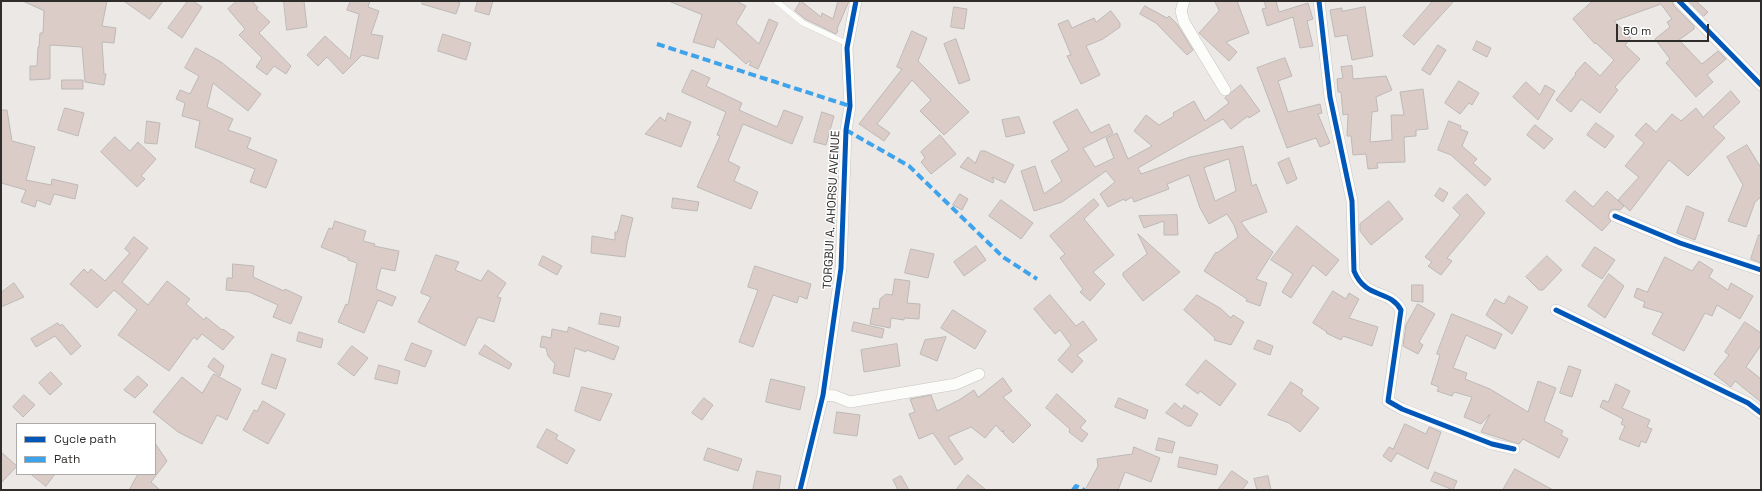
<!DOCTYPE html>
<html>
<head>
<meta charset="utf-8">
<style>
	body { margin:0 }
	#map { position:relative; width:1762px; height:491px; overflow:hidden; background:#ebe8e5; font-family:"Space Grotesk",sans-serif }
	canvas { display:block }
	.frame { position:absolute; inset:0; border:2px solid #2f2d2b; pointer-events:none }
	.legend { position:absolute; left:16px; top:423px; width:140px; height:52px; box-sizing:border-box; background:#fff; border:1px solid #acabaa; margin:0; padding:5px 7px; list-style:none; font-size:12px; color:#2f2d2b }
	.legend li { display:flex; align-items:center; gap:8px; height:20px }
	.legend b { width:20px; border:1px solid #acabaa }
	.scale { position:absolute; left:1616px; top:24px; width:93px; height:18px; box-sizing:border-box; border:2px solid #2f2d2b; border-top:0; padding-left:5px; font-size:12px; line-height:14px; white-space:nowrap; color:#2f2d2b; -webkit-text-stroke:3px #fff; paint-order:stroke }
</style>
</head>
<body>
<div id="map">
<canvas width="1762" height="491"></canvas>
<div class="frame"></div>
<ul class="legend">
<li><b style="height:5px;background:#0057b8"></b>Cycle path</li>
<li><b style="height:5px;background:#3ea3eb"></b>Path</li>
</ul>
<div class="scale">50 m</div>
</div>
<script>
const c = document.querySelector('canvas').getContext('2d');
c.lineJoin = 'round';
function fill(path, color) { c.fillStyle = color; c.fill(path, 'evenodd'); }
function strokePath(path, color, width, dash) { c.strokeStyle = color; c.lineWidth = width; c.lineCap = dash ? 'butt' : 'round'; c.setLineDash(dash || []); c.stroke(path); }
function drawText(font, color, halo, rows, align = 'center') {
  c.font = font + ' "Space Grotesk",sans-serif'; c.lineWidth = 3; c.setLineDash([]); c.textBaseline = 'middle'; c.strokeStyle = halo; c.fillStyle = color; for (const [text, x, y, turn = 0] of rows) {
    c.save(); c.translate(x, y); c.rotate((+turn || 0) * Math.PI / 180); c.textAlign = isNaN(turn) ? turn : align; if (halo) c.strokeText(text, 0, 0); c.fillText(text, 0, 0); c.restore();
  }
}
const building = new Path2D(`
	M23,1h84l-5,25 14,2 -2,15 -12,-1 2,32h2l-2,11 -19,-3 -3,-35 -32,-2v34l-20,1v-14h7l1,-19h1l1,-14h3l1,-22z
	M124,1h39l-13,18z
	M188,1h5l9,6 -20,31 -14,-10z
	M237,1h15l6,7 -2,1 14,13 -11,11 32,33 -5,8 -12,-8 -7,9 -11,-8 6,-9 -23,-23 6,-6 -17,-20z
	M284,1h20l3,26 -20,3z
	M351,1h19l-2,6 11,4 -8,23 12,2 -5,23 -16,-4 -19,19 -16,-17 -9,9 -11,-11 18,-19 25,23 9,-45 -12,-4z
	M423,1h32l5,2 -4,11 -34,-10z
	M478,1h15l-4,14 -14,-4z
	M669,1h67l10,5 -10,17 23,21 10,-25 9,4 -20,46 -9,-4 2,-3 -2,-1 -3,3 -29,-26 -3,10 -21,-6 9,-27z
	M801,1l20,16 1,-4 11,6 5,-18h11l-12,28 1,2 -2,3 -31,-15 -10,-8z
	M1215,1h22l12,32 -23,9 11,10 -8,9 -30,-28 20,-22z
	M1264,1h12l3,11 29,-9 5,16 -6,2 6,25 -13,2 -7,-31 -26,9 -5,-17 4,-1z
	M1433,1h21l-40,44 -11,-9z
	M1593,1h79l2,5 20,20v3l-15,11 23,24 16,-13 8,8 -19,16 6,7 -17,15 -30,-34 4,-4 -15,-20 15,-12 -3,-5 5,-3 -11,-15 -47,17 17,17 -6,7 15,14 -25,28 3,3 -18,23 -19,-14 -10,13 -15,-12 20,-26 -1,-1 10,-11 15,14 14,-16 -18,-17 -1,1 -22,-25z
	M1689,1h7l12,11 -4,4z
	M1145,6l22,12 2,-2 8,8 16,26 -6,5 -31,-32 -16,-9z
	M954,7l13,2 -3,20 -13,-2z
	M1365,7l8,49 -21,4 -5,-25 -12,2 -5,-27 12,-2v3z
	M1111,11l9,12v4l-17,12 -17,7 14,29 -19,9 -14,-28 4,-1 -13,-31 10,-4 4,8 22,-10 2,4z
	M912,31l15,7 -9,23 51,51 -25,23 -24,-24 11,-11 -19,-20 -35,44 13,9 -6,8 -25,-17 43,-55 -5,-2z
	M443,34l28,9 -5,17 -28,-9z
	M956,39l14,41 -11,4 -15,-40z
	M1477,41l14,7 -4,9 -14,-7z
	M1438,45l8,5 -16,25 -8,-5z
	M196,48l25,14 40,32 -13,17 -35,-28 -6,24 26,12 -5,11 23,8 -4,10 30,12 -11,28 -16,-6 5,-13 -60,-22 5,-26 -18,-5 3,-13 -9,-4 4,-9 10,4 9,-18 -14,-8z
	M1285,58l7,18 -14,5 10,31 32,-8 2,9 -4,1 12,29 -10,4 -4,-9 -29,10 -30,-80z
	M1352,66l1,13 33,-3 6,14 -16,7 2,14 -6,1 -2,30 22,-2 -1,-25h13l-4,-23 23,-3 5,40 -12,1v6l-12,1 1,25 -28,1 1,5 -10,1 -2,-15 -13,1 -2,-19h-4l1,-22 -5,1 -2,-23h-3l-1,-13 6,-1 -2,-11z
	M692,70l18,8 -4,8 36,17 -3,7 38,17 7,-17 19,7 -11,27 -49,-20 -15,37 12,6 -6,14 24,11 -7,17 -54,-22 23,-51 -3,-1 9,-23 -44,-20z
	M62,80h21v9h-21z
	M1459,81l20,12 -7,12 -3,-2 -9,11 -15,-11z
	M1526,82l14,13 5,-10 10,6 -17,29 -25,-23z
	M1241,85l19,26 -11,7 -1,-2 -17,13 -8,-10 -85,49 3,6 49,-17 53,-11 9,40 4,-2 11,28 -26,10 9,12 23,18 -17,27 11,4 -7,23 -14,-5 1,-2 -43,-28 12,-19 1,1 21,-16 -4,-12 -7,-11 -18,10 -9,-16 -11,-33 -22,9 2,5 -35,13 -2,-5 -7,4 -1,-2 -16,8 -8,-13 15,-12 -9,-11 -44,31 -28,9 -13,-40 14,-5 9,28 18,-13 -11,-20 18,-11 -16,-28 24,-13 14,24 18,-9 4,9 -30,15 12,19 19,-9 -8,-20 11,-5 11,26 24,-13 -18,-15 12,-16 13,10 15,-9 -1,-3 21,-12 11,20 24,-18 -4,-5zM1229,159l7,32 -21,10 -11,-33z
	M1731,91l9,11 -27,25 12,11 -37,38 -19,-16 -39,51 -12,-11 21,-23 -14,-11 19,-23 -9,-8 11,-12 10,9 16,-18 9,7 15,-13 7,9z
	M65,108l19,5 -6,23 -20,-6z
	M1,110h6l5,31 23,6 -9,33 25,5 1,-6 26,6 -3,14 -21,-5 -4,11 -13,-5 -2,7 -14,-5 5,-12 -25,-7z
	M822,112l12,4 -8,29 -12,-3z
	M668,113l23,9 -10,25 -36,-13 15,-17 5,4z
	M1019,117l6,16 -19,4 -4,-17z
	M147,121l13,2 -3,21 -12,-1z
	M1449,121l12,5 -1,3 8,3 -6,14 15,13 -4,4 18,16 -6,7 -34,-31 -13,-5z
	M1596,123l18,13 -9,12 -18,-13z
	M1535,125l18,14 -9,10 -17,-14z
	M940,135l16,19 -25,20 -10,-12 4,-4 -4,-6z
	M115,137l15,14 8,-9 18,17 -15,17 4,3 -8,8 -36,-35z
	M1747,145l14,23v29l-6,5 -9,25 -18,-6 15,-36 -16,-28z
	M981,151h4l29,14 -9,18 -13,-6 2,4 -1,2 -33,-16 8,-10 7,6z
	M1289,158l8,21 -10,5 -9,-21z
	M1440,188l8,5 -5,9 -8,-6z
	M1575,191l18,16 14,-16 17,15 -4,4 -6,-1 -4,2 -2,6 3,4 -9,10 -36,-30z
	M960,194l8,5 -6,11 -9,-5z
	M1467,194l18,19 -38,45 5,3 -11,14 -13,-9 4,-4 -7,-5 35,-42 -7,-7z
	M673,198l26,4 -2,9 -25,-3z
	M1094,199l5,6 -15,14 30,36 -21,17 12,12 -15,17 -10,-9 3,-3 -23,-31 5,-4 -15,-18z
	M1001,200l32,23 -12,16 -32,-23z
	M1389,201l14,18 -32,26 -11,-14v-7z
	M1687,206l17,7 -9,27 -18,-7z
	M622,215l11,3 -6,25 -2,14 -34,-4 1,-17 23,4v-8h2z
	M1177,215l1,20h-14v-14l-20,7 -5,-12z
	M335,221l31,10 -3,10 12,3 -1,2 25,5 -4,20 -14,-3 -5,21 20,8 -4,9 -14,-6 -14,33 -26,-11 8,-18 2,1 9,-42 -9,-3v-2l-27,-11 8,-19 3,1z
	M1297,226l42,34 -13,16 -13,-11 -22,33 -9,-6 11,-18 -22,-14z
	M1138,234l42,38 -37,29 -20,-25v-3l24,-19z
	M1759,235h2v28l-10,-4z
	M134,237l14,11 -26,34 26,23 19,-24 23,18 -4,5 18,16 2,-3 16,13 1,-1 11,8 -11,13 -21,-16 -5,6 -3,-3 -25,34 -51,-36 19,-25 -23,-20 -17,18 -27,-24 14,-15 4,4 3,-4 14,12 25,-28 -5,-4z
	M976,246l10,14 -22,16 -10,-14z
	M1595,247l20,13 -13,19 -20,-13z
	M911,249l23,5 -6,24 -23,-5z
	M436,255l23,7 -4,8 26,11 7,-11 18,13 -9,14 4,1 -7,24 -16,-5 -13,29 -47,-24 13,-25 -10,-4z
	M543,256l19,10 -5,9 -18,-10z
	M1547,256l15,14 -19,20h-4l-13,-13z
	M1665,257l27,14 7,-10 14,9 -4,7 19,13 3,-7 22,13 -13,23 -23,-14 -5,11 -7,-3 -21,38 -32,-17 11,-21 -20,-6 2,-5 -11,-5 3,-9 10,4z
	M233,264l21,2 -1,11 31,14 1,-2 17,8 -11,27 -18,-7 5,-12 -29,-13 -23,-2 1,-12h5z
	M755,266l56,18 -4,15 -8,-3 -2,7 -24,-8 -20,52 -14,-5 19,-52 -10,-3z
	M1609,274l15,12 -19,32 -17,-12z
	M895,279l15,2 -3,22 13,1 -1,15 -15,-1v2l-13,-2 -1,10 -20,-4 3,-16 6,1 1,-10 6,-5 6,1z
	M14,283l10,14 -23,10v-14z
	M1412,285h11v17l-11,-1z
	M1333,291l13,8 3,-6 10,6 -10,19 29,9 -6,19 -29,-10 -2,4 -15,-7 1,-1 -14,-9z
	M1050,295l26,31 7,-5 14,19 -20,15 6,6 -11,12 -14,-13 13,-15 -11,-15 -5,4 -21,-25z
	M1197,295l23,13 11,10 2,-3 11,7 -13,23 -17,-5 1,-2 -31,-28z
	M1509,296l19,11 -16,27 -26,-19 9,-16 9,5z
	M1418,304l17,10 -16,28 4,3 -5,9 -15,-8 3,-21z
	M953,310l33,21 -11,18 -34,-21z
	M601,313l20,4 -2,10 -20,-3z
	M1452,314l50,20 -7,15 -29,-14 -13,33 14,5 -2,6 25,10 38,23 10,-31 18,7 -12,33 19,10 -2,4 7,4 -9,19 -36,-19 -4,5 -38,-12 9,-18 -9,10 -17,-7 8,-20 -18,-5 -2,4 -15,-5 2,-4 -8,-3 9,-29 -3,-1z
	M854,322l30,7 -2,9 -30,-7z
	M1745,322l16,11v12l-15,22 15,12v23l-26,-21 -4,6 -17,-13 15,-19 -4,-3z
	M58,323l2,3 2,-2 19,22 -10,9 -16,-19 -19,11 -5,-8z
	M569,327l50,20 -5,13 -27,-10 -1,2 -11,-4 -6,29 -16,-4 2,-9 -7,-8 -2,-8 -6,-1 2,-11 9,2 1,-9 15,3z
	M299,332l24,7 -2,9 -24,-7z
	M946,337l-9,24 -17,-7 5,-14z
	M1258,340l15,6 -3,9 -16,-6z
	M412,343l20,8 -7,16 -20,-7z
	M897,344l3,22 -36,6 -3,-22z
	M485,345l27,19 -3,5 -30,-15z
	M352,346l16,12 -14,18 -16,-12z
	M272,354l14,5 -10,30 -14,-5z
	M214,358l10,8 -4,10 -12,-9z
	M1206,360l30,24 -16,22 -20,-15 -2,3 -12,-9z
	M379,365l21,6 -3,13 -22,-5z
	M1569,366l12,4 -9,27 -12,-4z
	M51,372l11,12 -12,11 -11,-12z
	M214,374l27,15 -14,31 -10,-5 -15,29 -24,-12 -25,-20 29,-35 20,16z
	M138,376l10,9 -13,13 -11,-8z
	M1003,378l9,13 -9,6 28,28 -18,18 -10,-10 1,-3 -2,2 -6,-7 -11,13 -14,-11 -23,10 15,22 -8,6 -22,-32 -14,6 -10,-25 6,-2 -5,-13 21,-4 6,16 22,-11 15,-10 4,7z
	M771,379l34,8 -5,23 -34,-8z
	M1291,382l12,8 -2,4 18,14 -19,24 -11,-9 -21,-8z
	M1616,384l14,7 -8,17 28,12 -3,7 5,2 -6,14 -5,-2 -2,6 -20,-8 6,-13 -4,-2 2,-5 -23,-12 3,-7 5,2z
	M582,387l30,7 -12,27 -25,-10z
	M1057,394l29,27 -6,7 8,6 -6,8 -13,-10 1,-3 -24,-21z
	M24,395l11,10 -12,12 -10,-10z
	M704,398l9,7 -11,15 -10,-7z
	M1119,398l29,12 -3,9 -30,-12z
	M263,401l22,13 -17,30 -25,-14 11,-20 3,1z
	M1175,403l7,6 2,-4 14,9 -7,12h-4l-21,-13z
	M837,412l23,3 -3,21 -23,-3z
	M1405,424l21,10 3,-7 12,5 -13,37 -31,-16 -6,9 -8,-6 6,-9 4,2z
	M547,429l11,6 -2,4 19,11 -8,14 -30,-17z
	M1159,438l16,4 -3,11 -16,-3z
	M155,443l12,18 -16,21 9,8h-31l9,-16h17z
	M1134,447l26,11 -9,24 -26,-10 -7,18h-33l13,-24 -1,-7 35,-5z
	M708,448l34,11 -4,12 -34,-11z
	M1,452l16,14 -16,17z
	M1180,457l38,8 -2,10 -38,-8z
	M1515,469l38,21h-50z
	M757,471l24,5 -2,14h-26z
	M1232,471l16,11 -6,8h-24z
	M1435,472l22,9 -4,9 -22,-9z
	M31,474h24l-9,12z
	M968,475l18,15h-30z
	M901,476l8,14h-11l-5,-10z
	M1268,476l3,14h-14l-3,-11z`);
fill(building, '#dbccc7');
strokePath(building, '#bcb9b7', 1);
const lane = new Path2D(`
	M776,1l27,22 45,21`);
const street = new Path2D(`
	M1184,1l-3,10 3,11 41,68
	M1319,1l11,96 22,104 2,70c12,29 36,18 47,39l-13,91 14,8 90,35 22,5
	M1679,1l82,84
	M1615,216l65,27 81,27
	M1556,310l192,93 13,10
	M823,395l12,1 15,6 106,-18 23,-10
	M800,490l23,-95 18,-127 5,-138 4,-24 -3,-58 9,-47`);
strokePath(lane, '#c7c4c2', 6);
strokePath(street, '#c7c4c2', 12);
strokePath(lane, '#fcfcfb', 5.5);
strokePath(street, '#fcfcfb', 11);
strokePath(new Path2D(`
	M657,44l193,62
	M846,130l63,36 94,91 34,22
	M1073,490l3,-4 8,4`), '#3ea3eb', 4, [8, 4]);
strokePath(new Path2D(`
	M1319,1l11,96 22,104 2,70c12,29 36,18 47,39l-13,91 14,8 90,35 22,5
	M1679,1l82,84
	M1615,216l65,27 81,27
	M1556,310l192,93 13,10
	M800,490l23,-95 18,-127 5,-138 4,-24 -3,-58 9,-47`), '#0057b8', 5);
drawText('12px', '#2f2d2b', '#fff', [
	["TORGBUI A. AHORSU AVENUE",832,210,-87]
]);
</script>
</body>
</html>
